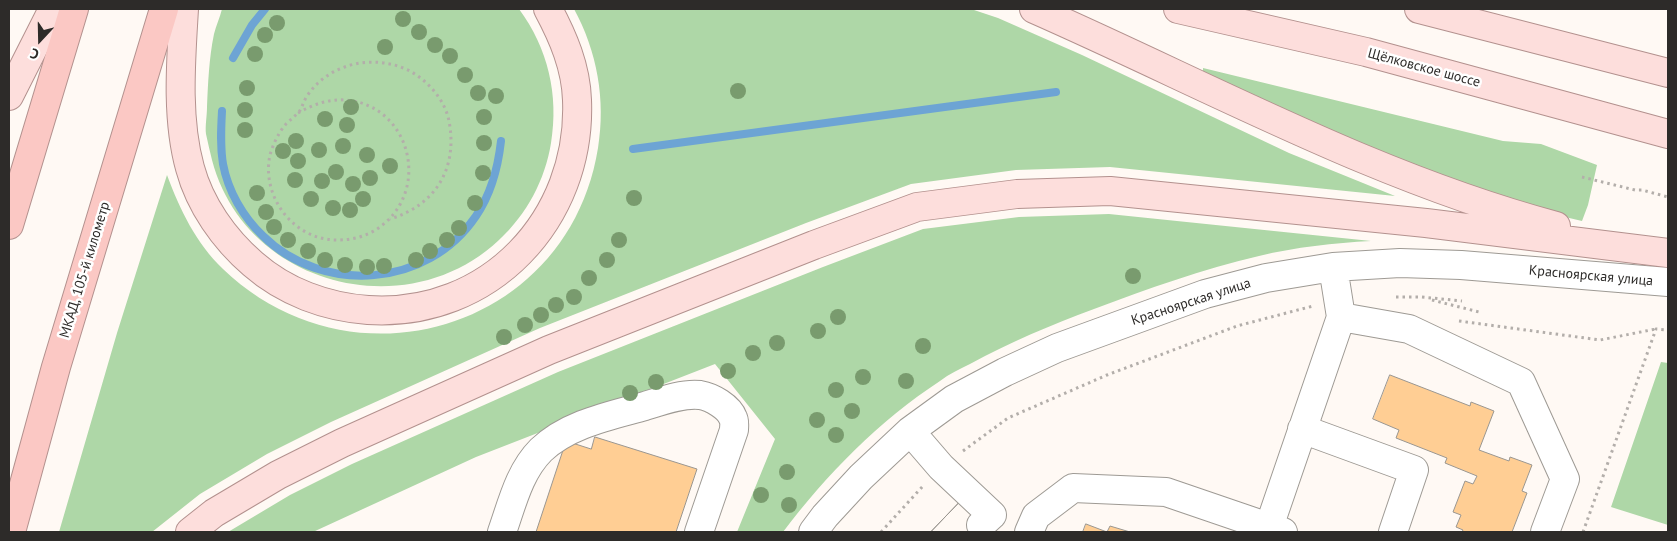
<!DOCTYPE html>
<html>
<head>
<meta charset="utf-8">
<style>
	body { margin:0 }
	#map { position:relative; width:1677px; height:541px; overflow:hidden; background:#fff9f4; font-family:"PT Sans",sans-serif }
	canvas { display:block }
	.frame { position:absolute; inset:0; border:10px solid #2d2b29; pointer-events:none }
	.north { position:absolute; left:15px; top:15px; width:50px; height:50px; -webkit-text-stroke:4px #fff; paint-order:stroke; rotate:201deg; font-size:14px; font-weight:700; line-height:20px; text-align:center; color:#2d2b29 }
	.north::after { content:''; display:block; margin:auto; width:18px; height:22px; background:#2d2b29; clip-path:polygon(50% 0,100% 100%,50% 72%,0 100%) }
</style>
</head>
<body>
<div id="map">
<canvas width="1677" height="541"></canvas>
<div class="frame"></div>
<div class="north">С</div>
</div>
<script>
const c = document.querySelector('canvas').getContext('2d');
c.lineJoin = 'round';
function fill(path, color) { c.fillStyle = color; c.fill(path, 'evenodd'); }
function strokePath(path, color, width, dash) { c.strokeStyle = color; c.lineWidth = width; c.lineCap = dash ? 'butt' : 'round'; c.setLineDash(dash || []); c.stroke(path); }
function drawText(font, color, halo, rows, align = 'center') {
  c.font = font + ' "PT Sans",sans-serif'; c.lineWidth = 5; c.setLineDash([]); c.textBaseline = 'middle'; c.strokeStyle = halo; c.fillStyle = color; for (const [text, x, y, turn = 0] of rows) {
    c.save(); c.translate(x, y); c.rotate((+turn || 0) * Math.PI / 180); c.textAlign = isNaN(turn) ? turn : align; if (halo) c.strokeText(text, 0, 0); c.fillText(text, 0, 0); c.restore();
  }
}
fill(new Path2D(`
	M222,9h297c29,39 40,86 32,134 -6,37 -24,71 -52,97 -92,87 -254,46 -287,-80 -2,-8 -4,-17 -6,-26 -1,-8 1,-18 1,-27 1,-23 2,-49 7,-73 2,-8 6,-17 8,-25z
	M574,9h397l27,9 84,37 207,98 106,43 -285,-29 -94,3 -105,14 -105,39 -266,105 -209,94 -64,32 -67,40 -48,38h-93l58,-199 50,-158c13,35 29,68 56,94 130,125 346,60 375,-121 8,-48 -1,-97 -24,-139z
	M1203,68l300,73 38,3 56,21 -9,40 -6,16 -72,-17 -85,-30 -222,-100z
	M1109,214l262,27c-37,2 -75,6 -112,15 -57,13 -111,33 -165,53 -43,16 -84,33 -124,55 -10,5 -21,10 -30,17 -61,40 -113,93 -157,151h-46l38,-93 -60,-75 -239,93 -163,75h-85l62,-37 62,-31 206,-92 265,-105 100,-38 96,-12z
	M1661,362l7,1v162l-57,-18z`), '#aed7a7');
strokePath(new Path2D(`
	M233,58l19,-33 13,-16
	M222,111c-1,18 -2,35 1,53 5,27 20,53 40,72 60,59 165,52 213,-20 15,-22 22,-48 25,-75
	M633,149l423,-57`), '#6da4d4', 8);
const building = new Path2D(`
	M1390,375l80,31 1,-4 23,9 -15,39 30,11 1,-4 22,8 -10,26 5,2 -15,39h-50l1,-2 -7,-3 5,-12 -8,-3 12,-31 8,3 4,-8 -32,-13 2,-5 -51,-20 3,-8 -26,-11z
	M595,437l102,32 -21,63h-140l30,-91 25,8z
	M960,502l27,30h-56z
	M960,502l27,30h-56z
	M1086,524l21,8 3,-6 20,6h-47z`);
fill(building, '#ffce94');
strokePath(building, '#9a9690', 1);
const minor = new Path2D(`
	M1341,317l68,12 112,53 44,97 -20,53
	M1302,429l112,41 -21,62
	M910,431l31,36 51,48 -11,10
	M1269,527l72,-210 -8,-50
	M502,532c10,-28 17,-60 39,-82 27,-26 68,-34 104,-44 16,-5 38,-13 55,-11 12,2 29,12 33,23 2,3 1,9 1,12l-35,102
	M813,532l12,-16 36,-39 49,-46 44,-32 51,-27 52,-24 148,-54 61,-16 67,-11 67,-4 61,2 207,17
	M1029,532l7,-16 37,-28 93,4 117,40`);
const major = new Path2D(`
	M184,9c-3,51 -8,109 6,159 10,37 34,71 63,96 32,28 73,43 115,46 121,8 214,-91 209,-210 -1,-33 -14,-63 -29,-91
	M1034,9c173,76 339,168 522,217
	M1178,9l188,43 302,82
	M1419,9l249,64
	M9,96l44,-87
	M190,532l24,-19 64,-38 64,-32 207,-93 265,-105 103,-38 100,-13 93,-3 316,32 242,30`);
const highway = new Path2D(`
	M9,225l65,-216
	M11,532l45,-165 108,-358`);
strokePath(minor, '#9e9a94', 30);
strokePath(major, '#b3918e', 30);
strokePath(highway, '#b3918e', 30);
strokePath(new Path2D(`
	M298,113c16,-9 30,-14 48,-13 61,5 84,82 40,122 -14,13 -31,18 -49,18 -44,0 -76,-44 -67,-85 3,-11 9,-23 16,-31 4,-4 8,-7 12,-11 4,-4 5,-11 9,-17 22,-33 67,-43 103,-25 18,10 35,29 39,50 9,47 -13,84 -59,98
	M1582,177l53,13h7l26,7
	M1396,297h26l40,4
	M1432,300l47,12
	M1459,321l141,19 56,-11
	M963,451l45,-33 99,-43 130,-49 76,-20
	M881,532l42,-46
	M1583,532l73,-203 12,1`), '#b3aeaa', 3, [2.5, 4]);
strokePath(minor, '#fff', 28);
strokePath(major, '#fddedc', 28);
strokePath(highway, '#fbc8c4', 28);
c.fillStyle = '#799b6e';
for (const [x, y] of [
	[403,19],
	[277,23],
	[419,32],
	[265,35],
	[435,45],
	[385,47],
	[255,54],
	[450,56],
	[465,75],
	[247,88],
	[738,91],
	[478,93],
	[496,96],
	[351,107],
	[245,110],
	[484,117],
	[325,119],
	[347,125],
	[245,130],
	[296,141],
	[484,143],
	[343,146],
	[319,150],
	[283,151],
	[367,155],
	[298,161],
	[390,166],
	[336,172],
	[483,173],
	[370,178],
	[295,180],
	[322,181],
	[353,184],
	[257,193],
	[634,198],
	[311,199],
	[363,199],
	[475,203],
	[333,208],
	[350,210],
	[266,212],
	[274,227],
	[459,228],
	[288,240],
	[447,240],
	[619,240],
	[308,251],
	[430,251],
	[325,260],
	[416,260],
	[607,260],
	[345,265],
	[384,266],
	[367,267],
	[1133,276],
	[589,278],
	[574,297],
	[556,305],
	[541,315],
	[838,317],
	[525,325],
	[818,331],
	[504,337],
	[777,343],
	[923,346],
	[753,353],
	[728,371],
	[863,377],
	[906,381],
	[656,382],
	[836,390],
	[630,393],
	[852,411],
	[817,420],
	[836,435],
	[787,472],
	[761,495],
	[789,505]
]) { c.beginPath(); c.arc(x, y, 8, 0, 2 * Math.PI); c.fill(); }
drawText('14px', '#2d2b29', '#fff', [
	["Щёлковское шоссе",1424,68,15],
	["МКАД, 105-й километр",85,270,-73],
	["Красноярская улица",1591,276,5],
	["Красноярская улица",1191,302,-18]
]);
</script>
</body>
</html>
